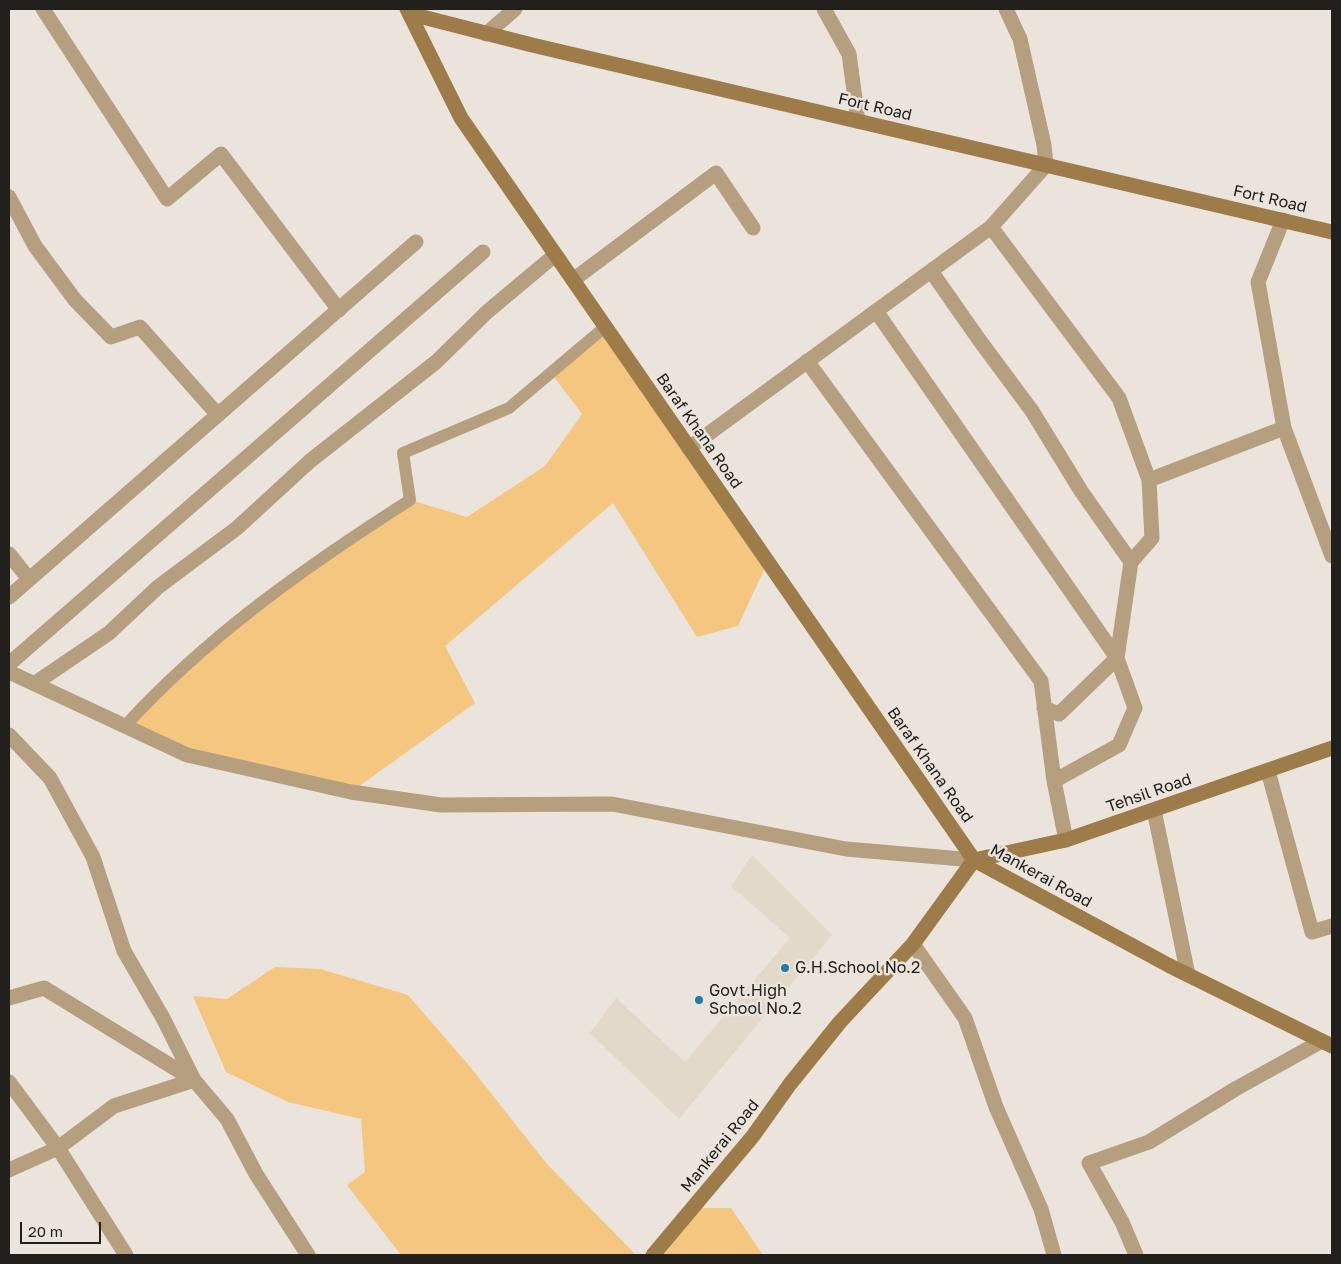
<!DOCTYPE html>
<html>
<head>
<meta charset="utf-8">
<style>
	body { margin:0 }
	#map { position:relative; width:1341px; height:1264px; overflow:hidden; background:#eae4dc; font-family:"Golos Text",sans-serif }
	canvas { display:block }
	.frame { position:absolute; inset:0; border:10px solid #22201d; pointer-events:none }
	.scale { position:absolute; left:20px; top:1222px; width:81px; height:22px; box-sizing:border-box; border:2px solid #22201d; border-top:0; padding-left:6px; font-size:15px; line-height:18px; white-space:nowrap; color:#22201d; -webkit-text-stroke:4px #eae4dc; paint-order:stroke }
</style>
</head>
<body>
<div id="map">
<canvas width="1341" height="1264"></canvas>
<div class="frame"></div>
<div class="scale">20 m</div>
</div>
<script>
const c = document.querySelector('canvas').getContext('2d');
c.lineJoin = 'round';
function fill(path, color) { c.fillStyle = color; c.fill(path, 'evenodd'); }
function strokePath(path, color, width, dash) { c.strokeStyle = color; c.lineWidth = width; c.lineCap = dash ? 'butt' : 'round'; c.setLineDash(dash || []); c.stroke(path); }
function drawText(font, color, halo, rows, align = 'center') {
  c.font = font + ' "Golos Text",sans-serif'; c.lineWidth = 5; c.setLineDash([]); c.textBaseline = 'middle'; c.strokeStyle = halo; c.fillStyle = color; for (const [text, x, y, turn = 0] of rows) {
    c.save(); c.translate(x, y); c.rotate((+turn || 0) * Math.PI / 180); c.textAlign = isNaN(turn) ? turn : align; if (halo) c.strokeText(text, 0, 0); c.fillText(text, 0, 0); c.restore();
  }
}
fill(new Path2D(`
	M752,855l80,80 -153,184 -89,-86 26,-35 69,64 105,-124 -59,-52z`), '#e3d9ca');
fill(new Path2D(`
	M605,327l163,234 -30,65 -41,11 -84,-134 -168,143 30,57 -124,89 -164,-37 -62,-29 118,-109 167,-117 57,17 78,-51 37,-52 -31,-41z
	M275,967l45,2 88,26 63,73 76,96 89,91h-235l-54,-70 18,-13 -4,-53 -73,-17 -62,-30 -33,-76 34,3z
	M692,1208h39l32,47h-108z`), '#f4c67f');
strokePath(new Path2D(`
	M125,726c82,-90 183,-161 285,-226l-7,-47 106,-45 96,-81`), '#b59f7e', 12);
strokePath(new Path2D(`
	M43,9l124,190 54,-45 118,156
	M824,9l25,45 9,67
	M486,34l29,-25
	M9,197l26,49 40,54 36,37 29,-10 78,88
	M1283,220l-25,62 26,146 48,128
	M931,271l49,70 52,70 49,80 50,71 21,-24 -3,-58 -30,-82 -128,-171
	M573,280l143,-107 37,55
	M876,311l241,347 18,50 -16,37 -65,36
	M807,361l234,320 13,100 12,59
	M689,448l302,-221 55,-62 -2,-20 -24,-106 -14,-30
	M1149,480l135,-52
	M9,554l20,25
	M9,597l407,-355
	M9,664l474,-412
	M9,672l178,83 164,37 90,13 171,-1 234,45 128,11
	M34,684l75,-51 49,-46 79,-59 73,-67 126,-99 51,-50 68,-57
	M1044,708l15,6 58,-56 14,-96
	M9,735l41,43 43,79 31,94 39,67 31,62 -80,26 -56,42 -49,22
	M1268,771l44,161 20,-6
	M1154,810l34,165
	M913,944l52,74 31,89 45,102 13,46
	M9,998l35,-10 150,92 33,39 29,55 52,81
	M9,1082l49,66 68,107
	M1136,1255l-14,-33 -33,-59 60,-21 88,-54 85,-47`), '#b59f7e', 15);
strokePath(new Path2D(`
	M407,9l54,109 513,742 196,106 162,80
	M411,14l121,31 800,187
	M974,860l92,-20 266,-92
	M653,1255l100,-119 37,-52 50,-62 73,-78 61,-84`), '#9d7c49', 15);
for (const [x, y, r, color] of [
	[785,968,5,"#1f7daa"],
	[699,1000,5,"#1f7daa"]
]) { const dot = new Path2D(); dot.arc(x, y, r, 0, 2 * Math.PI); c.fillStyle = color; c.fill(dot); strokePath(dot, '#eae4dc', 2); }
drawText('16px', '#22201d', '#eae4dc', [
	["Fort Road",875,107,13],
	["Fort Road",1270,199,13],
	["Baraf Khana Road",699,431,55],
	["Baraf Khana Road",930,765,55],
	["Tehsil Road",1149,793,-19],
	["Mankerai Road",1041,876,29],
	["Mankerai Road",720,1146,-51]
]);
drawText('16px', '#22201d', '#eae4dc', [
	["G.H.School No.2",795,968],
	["Govt.High",709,991],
	["School No.2",709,1009]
], 'left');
</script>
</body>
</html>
